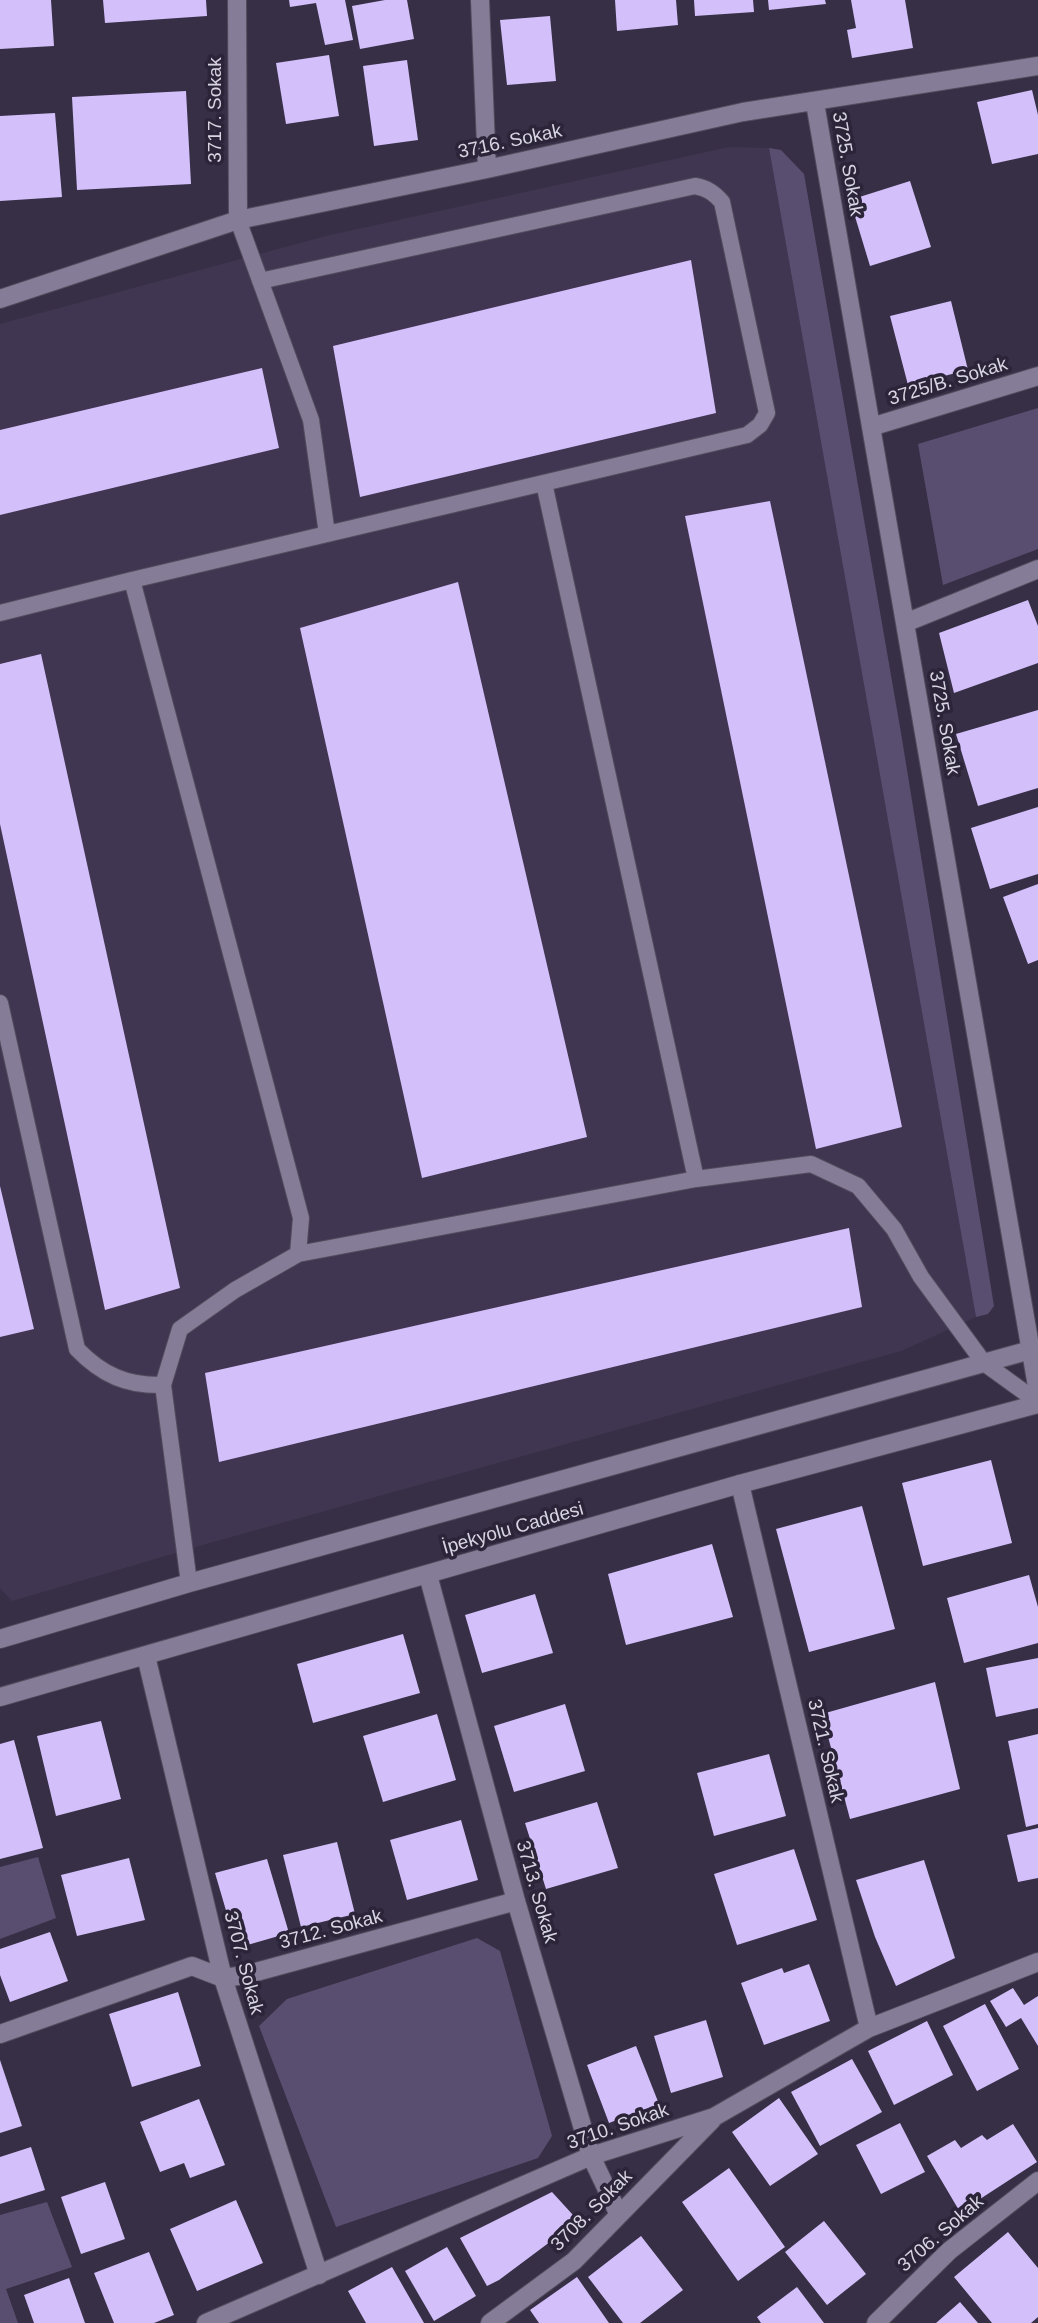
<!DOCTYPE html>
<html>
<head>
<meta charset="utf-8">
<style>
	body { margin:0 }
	canvas { display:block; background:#362f45 }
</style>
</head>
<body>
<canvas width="1038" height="2323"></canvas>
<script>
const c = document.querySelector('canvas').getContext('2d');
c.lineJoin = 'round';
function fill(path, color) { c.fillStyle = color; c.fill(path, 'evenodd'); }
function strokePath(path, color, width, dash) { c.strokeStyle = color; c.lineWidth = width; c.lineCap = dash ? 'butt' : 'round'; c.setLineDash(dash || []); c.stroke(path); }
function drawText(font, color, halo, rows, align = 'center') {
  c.font = font + ' Arial,sans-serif'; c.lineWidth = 7; c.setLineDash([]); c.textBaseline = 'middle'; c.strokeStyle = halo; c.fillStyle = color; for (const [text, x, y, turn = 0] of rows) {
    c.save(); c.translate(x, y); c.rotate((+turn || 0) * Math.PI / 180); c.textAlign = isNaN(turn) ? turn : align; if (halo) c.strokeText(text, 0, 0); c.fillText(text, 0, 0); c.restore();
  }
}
fill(new Path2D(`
	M729,147l40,1 207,1169 -75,34 -695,193 -194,57 -12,-13v-1264l326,-88z`), '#403652');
fill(new Path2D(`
	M769,148l12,2 23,24 97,559 93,573 -6,8 -12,3z
	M1038,408v141l-95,36 -25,-141z
	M38,1857l18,61 -56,21v-72z
	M477,1938l23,13 52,185 -14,22 -202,69 -77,-201 28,-27z
	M47,2202l25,65 -66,22 12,34h-18v-108z`), '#5a4e70');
fill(new Path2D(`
	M0,0h51l3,46 -54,3z
	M103,0h103l1,16 -102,7z
	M289,0h56l8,40 -28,5 -9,-42 -26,4z
	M385,0h22l7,39 -54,10 -8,-43z
	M615,0h61l2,25 -61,6z
	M694,0h59l1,12 -59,4z
	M768,0h57l1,4 -57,6z
	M851,0h54l8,48 -61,10 -5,-28 9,-2z
	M550,16l6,65 -49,4 -7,-65z
	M329,55l10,61 -53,8 -10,-61z
	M407,60l11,80 -44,6 -11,-80z
	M1032,90l6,25v39l-46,10 -15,-62z
	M186,91l5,93 -114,6 -5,-93z
	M55,113l7,84 -62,4v-85z
	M910,181l21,66 -61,19 -20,-66z
	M691,260l25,153 -356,84 -27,-151z
	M951,301l17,69 -60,15 -18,-69z
	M262,368l17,80 -279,67v-85z
	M770,501l132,626 -86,22 -131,-633z
	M458,582l129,555 -165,41 -122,-550z
	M1028,600l10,26v37l-84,30 -15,-60z
	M41,654l139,634 -75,22 -105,-486v-160z
	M1038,710v78l-60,18 -22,-72z
	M1038,807v67l-48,15 -19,-61z
	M1038,884v76l-10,4 -25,-67z
	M0,1186l34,143 -34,8z
	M849,1228l13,79 -643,155 -14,-89z
	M991,1460l21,83 -89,23 -21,-83z
	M862,1506l33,123 -86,23 -33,-123z
	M712,1544l21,73 -107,28 -18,-71z
	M1029,1575l9,32v36l-74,20 -17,-65z
	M535,1594l18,59 -71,20 -17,-58z
	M403,1634l17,59 -107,30 -16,-59z
	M1038,1658v50l-42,9 -10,-49z
	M935,1682l25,107 -110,30 -28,-105z
	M565,1704l20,67 -71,21 -20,-66z
	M437,1714l19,66 -73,22 -20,-66z
	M101,1721l20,78 -65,17 -19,-80z
	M1038,1734v90l-12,3 -18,-86z
	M14,1740l29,108 -43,11v-115z
	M769,1754l17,62 -72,20 -17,-63z
	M597,1802l21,66 -72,21 -21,-66z
	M461,1820l17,60 -71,20 -17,-60z
	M1038,1828v50l-20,4 -11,-47z
	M337,1842l18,72 -54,13 -18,-72z
	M794,1849l23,71 -80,25 -23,-71z
	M129,1858l16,62 -68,16 -16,-61z
	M267,1859l22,74 -52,15 -22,-75z
	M924,1860l31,98 -59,28 -21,-49 -19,-57z
	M50,1932l18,49 -58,21 -10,-27v-26z
	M809,1964l21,57 -66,24 -23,-62 41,-15 2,5z
	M1013,1988l11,17 14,-9v50l-17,-28 -15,9 -16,-26z
	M178,1992l23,74 -69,21 -23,-73z
	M985,2004l34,65 -42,22 -34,-65z
	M706,2020l17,57 -52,16 -17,-57z
	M927,2021l26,54 -59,30 -26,-54z
	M636,2046l23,58 -50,19 -22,-58z
	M852,2059l30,53 -62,34 -29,-54z
	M0,2060l22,66 -22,7z
	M779,2098l39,56 -48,32 -38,-54z
	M199,2099l26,66 -35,13 -6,-15 -24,9 -20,-50z
	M900,2123l25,49 -44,22 -25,-49z
	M1013,2124l24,38 -77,50 -33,-56 28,-16 6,8 21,-13 5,5z
	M31,2147l14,43 -45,14v-47z
	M729,2168l56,79 -47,34 -56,-79z
	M105,2182l20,57 -44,15 -20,-57z
	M552,2192l21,23 -3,12 -71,53 -12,6 -27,-48z
	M236,2200l27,63 -66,28 -27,-62z
	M824,2221l42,53 -39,31 -42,-53z
	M1008,2232l30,36v49l-7,6h-39l-38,-46z
	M641,2236l42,54 -43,33h-17l-35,-46z
	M447,2247l29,49 -42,25 -29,-50z
	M149,2252l25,63 -20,8h-40l-20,-50z
	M392,2267l32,56h-58l-18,-32z
	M577,2277l32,46h-70l-9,-13z
	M69,2278l16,45h-51l-10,-28z
	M797,2287l27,36h-63l-4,-6z
	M960,2302l18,21h-42z`), '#d3bffa');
const service = new Path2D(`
	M238,220l73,200 16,114
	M544,483l152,696
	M0,613l132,-33
	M0,1003l77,346c25,26 50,37 86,36
	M298,1254l398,-75 115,-15 47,22 36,43 27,48 63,86 54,39
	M189,1583l-26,-198 17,-56 55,-39 63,-36 3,-36 -169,-638 615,-145 13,-10 7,-12 -45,-211c-8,-9 -15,-14 -27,-16l-435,95`);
const minor = new Path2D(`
	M237,0l1,220
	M480,0l7,169
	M815,103l223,1289
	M0,299l238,-79 249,-51 256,-57 295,-46
	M871,427l167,-51
	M905,623l133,-54
	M740,1484l129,544
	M428,1575l88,326 75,255 28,59
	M146,1656l77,322 96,297
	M0,2034l192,-68 31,12 22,-3 271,-74
	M206,2323l385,-167 123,-39 155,-89 169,-66
	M490,2323l84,-62 138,-141
	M876,2323l73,-72 89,-70`);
const tertiary = new Path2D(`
	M0,1639l189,-56 849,-235
	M0,1697l740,-213 298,-80`);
strokePath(service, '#524c5e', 18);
strokePath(minor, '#524c5e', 20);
strokePath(tertiary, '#524c5e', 20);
strokePath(service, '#857d97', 16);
strokePath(minor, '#857d97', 18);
strokePath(tertiary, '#857d97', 18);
drawText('19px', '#d8d4e2', '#2c253a', [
	["3717. Sokak",216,110,-90],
	["3716. Sokak",510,142,-12],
	["3725. Sokak",847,164,80],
	["3725/B. Sokak",948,382,-17],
	["3725. Sokak",944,723,80],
	["İpekyolu Caddesi",513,1529,-16],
	["3721. Sokak",825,1751,77],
	["3713. Sokak",536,1892,74],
	["3712. Sokak",331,1930,-15],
	["3707. Sokak",243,1963,75],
	["3710. Sokak",618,2127,-19],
	["3708. Sokak",592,2211,-45],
	["3706. Sokak",941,2234,-41]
]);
</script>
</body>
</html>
